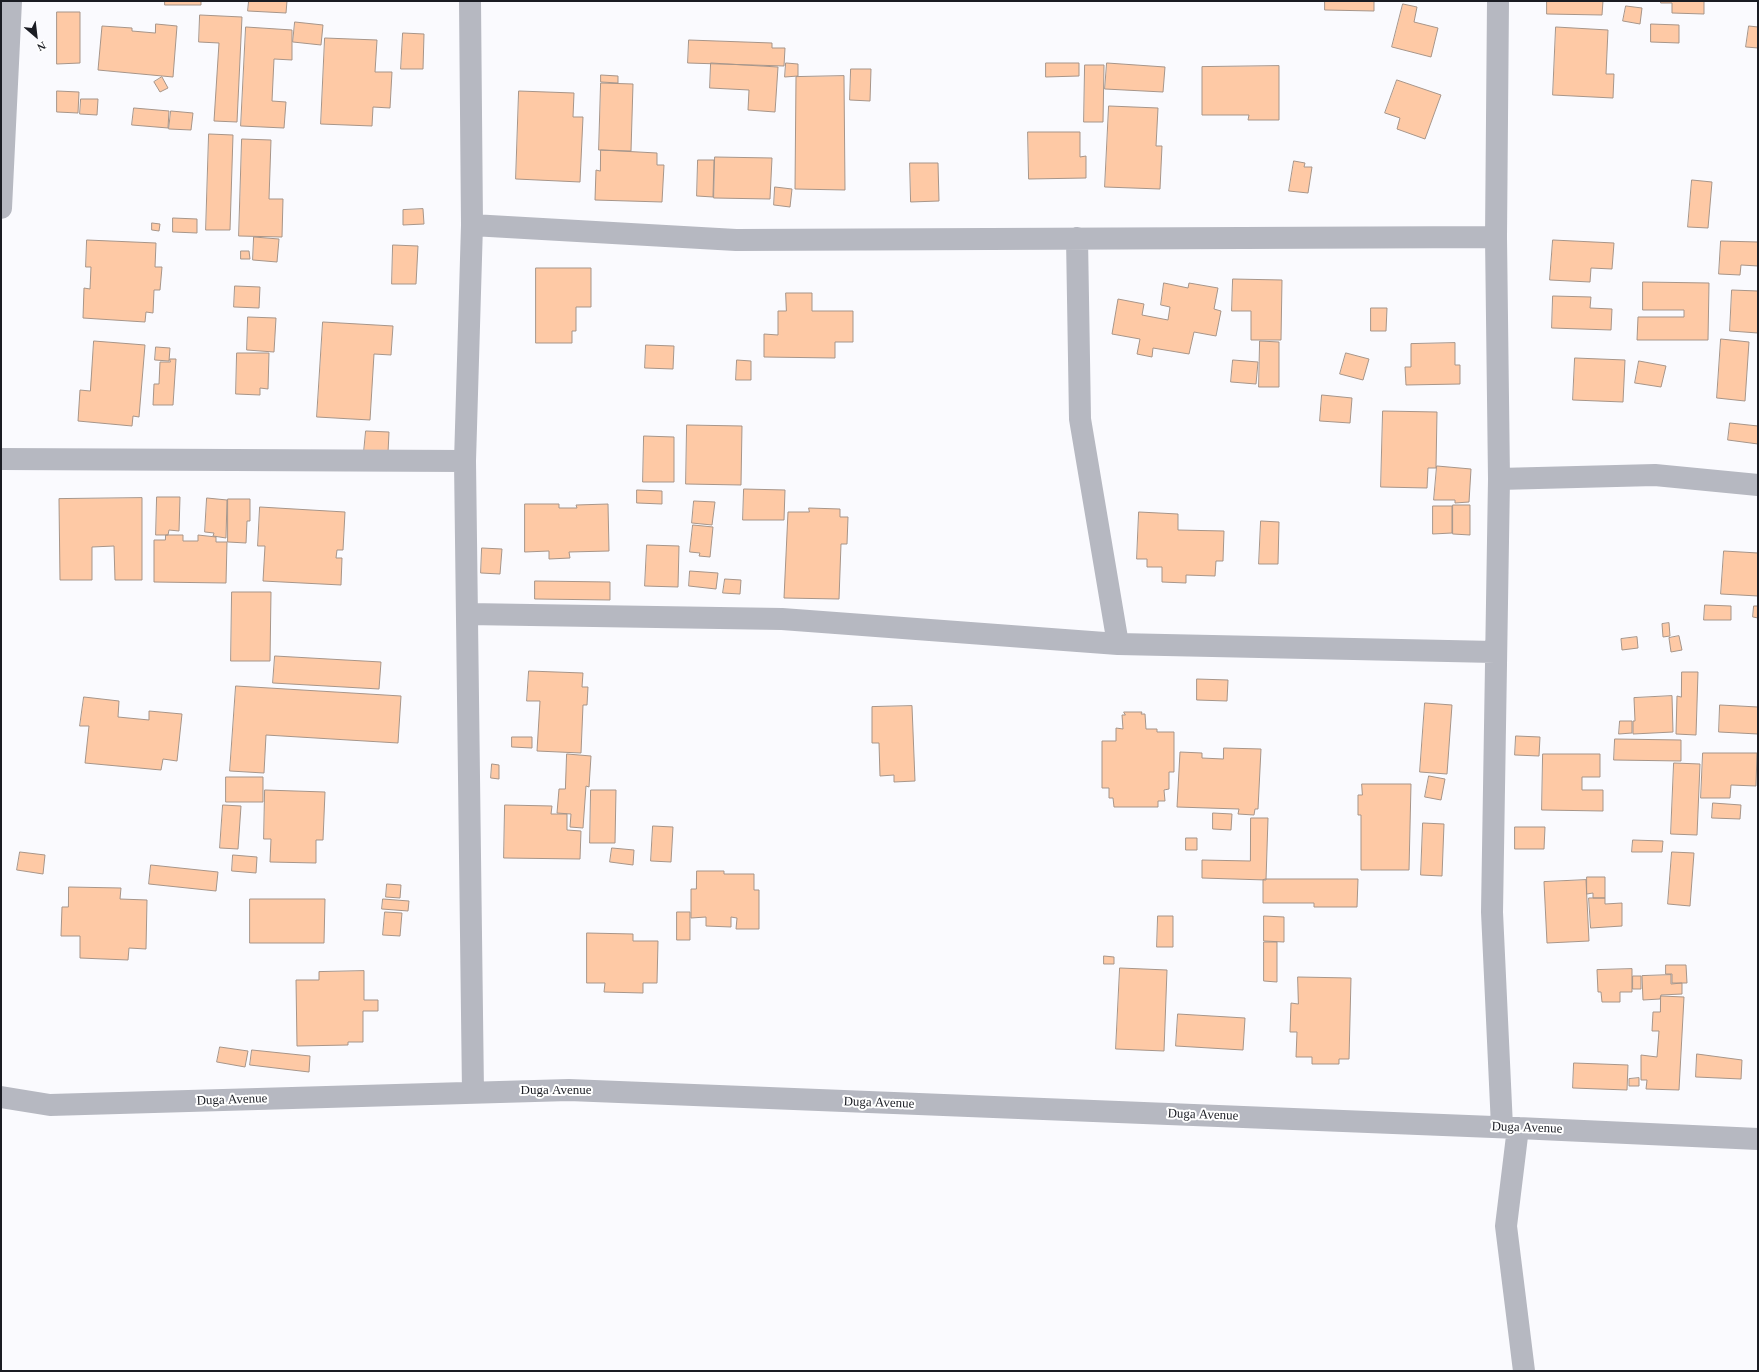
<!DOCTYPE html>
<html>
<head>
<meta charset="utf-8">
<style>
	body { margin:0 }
	#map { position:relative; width:1759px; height:1372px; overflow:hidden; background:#fafafe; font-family:"Times New Roman",serif }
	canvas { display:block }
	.frame { position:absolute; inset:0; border:2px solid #1a1c23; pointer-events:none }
	.north { position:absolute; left:16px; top:16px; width:40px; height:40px; -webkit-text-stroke:3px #fff; paint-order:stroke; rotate:152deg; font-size:11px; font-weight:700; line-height:16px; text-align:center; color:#1a1c23 }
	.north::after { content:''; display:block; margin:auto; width:14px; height:18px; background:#1a1c23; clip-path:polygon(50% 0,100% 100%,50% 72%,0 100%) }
</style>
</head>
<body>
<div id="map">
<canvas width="1759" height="1372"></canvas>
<div class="frame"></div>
<div class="north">N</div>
</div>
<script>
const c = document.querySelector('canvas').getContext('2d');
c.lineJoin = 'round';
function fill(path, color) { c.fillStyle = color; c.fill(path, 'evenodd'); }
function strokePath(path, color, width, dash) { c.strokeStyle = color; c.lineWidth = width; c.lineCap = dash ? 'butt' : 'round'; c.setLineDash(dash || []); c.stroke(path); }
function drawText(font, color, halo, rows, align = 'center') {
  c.font = font + ' "Times New Roman",serif'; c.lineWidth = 4; c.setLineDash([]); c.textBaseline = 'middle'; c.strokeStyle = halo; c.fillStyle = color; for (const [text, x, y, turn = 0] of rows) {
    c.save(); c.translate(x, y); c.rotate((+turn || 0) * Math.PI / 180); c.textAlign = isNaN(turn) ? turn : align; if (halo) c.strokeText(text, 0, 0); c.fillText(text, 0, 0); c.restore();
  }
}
const building = new Path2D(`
	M165,1h36v4h-36z
	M249,1h38l-1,12 -38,-2z
	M1325,1h49v10l-49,-1z
	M1547,1h56l-1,14 -55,-1z
	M1661,1h43v13l-32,-1v-10h-11z
	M1403,4l14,3 -3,15 24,6 -7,29 -39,-10z
	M1626,6l16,2 -2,16 -17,-3z
	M57,12h23v51l-23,1z
	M200,15l42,2 -5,105 -23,-1 5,-78 -20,-1z
	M295,22l28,3 -2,20 -28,-3z
	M156,24l21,2 -4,51 -75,-7 4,-44 30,2v3l23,2z
	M1651,24l28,1v18l-28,-1z
	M1749,26l9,1v21l-12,-1z
	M246,27l46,3v30l-18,-1 -2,42 14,1 -2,26 -43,-2z
	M1556,27l52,3 -2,44h8l-1,24 -60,-3z
	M403,33l21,1 -1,35h-22z
	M325,38l52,2 -2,32h17l-2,36 -17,-1 -1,19 -51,-2z
	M689,40l83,3v5h13l-1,18 -96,-3z
	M711,63l67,4 -3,45 -27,-2 1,-20 -39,-2z
	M786,63l12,1v12l-13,1z
	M1046,63h33v13l-33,1z
	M1107,63l58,4 -2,25 -58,-3z
	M1085,65h19l-1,57h-19z
	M1279,66v54h-31l1,-5h-47v-48z
	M851,69h20l-1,32 -20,-1z
	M601,75l17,1v7l-17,-1z
	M844,76l1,114 -50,-1 1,-112z
	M162,77l6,11 -8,4 -6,-10z
	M1397,80l44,15 -16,44 -28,-10 3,-11 -15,-5z
	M601,83l32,1 -2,67 -32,-1z
	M57,91l22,1 -1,21 -21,-1z
	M519,91l55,2 -1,24h10l-3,65 -64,-3z
	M81,99h17l-1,16 -17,-1z
	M1109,106l49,2 -2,38h6l-2,43 -55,-2z
	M134,108l35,3 -1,17 -36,-3z
	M171,111l22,2 -2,17 -22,-1z
	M1028,132h52v25l6,-1v22l-57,1z
	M209,134l24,1 -3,95h-24z
	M242,139l29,1 -2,59h14l-1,38 -43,-1z
	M601,150l56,3v12h7l-2,37 -67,-2 1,-30 4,1z
	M715,157l57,1 -2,41 -56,-1z
	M698,160h16l-1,37 -16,-1z
	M1294,161l11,2 -1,4h8l-4,26 -19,-2z
	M910,163h28l1,38 -28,1z
	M1692,180l20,2 -4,46 -20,-1z
	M775,187l17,2 -2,18 -16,-2z
	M423,209l1,15 -21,1v-15z
	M173,218l24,1v14l-24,-1z
	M152,223l8,1 -1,7 -7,-1z
	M254,237l25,2 -2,23 -24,-2z
	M87,240l69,3 -1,24h7l-2,23h-6l-1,23 -7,-1 -1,10 -62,-4 1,-30 6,1 1,-22h-5z
	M1553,240l61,3 -2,26 -21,-1 -1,14 -40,-2z
	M1721,241l37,1v24l-17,-1 -1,10 -21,-1z
	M393,245l25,1 -2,38h-24z
	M241,251h8l1,8h-9z
	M536,268h55v39h-15v24h-4v12h-36z
	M1233,279l49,1 -1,60h-30v-29h-19z
	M1643,282l66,1 -1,57h-71l1,-23h46v-7h-41z
	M1164,283l24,5 1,-5 29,5 -4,21 7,2 -5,25 -22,-4 -5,22 -36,-6 -1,9 -15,-3 3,-15 -28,-5 6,-35 26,5 -2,11 26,5 2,-13 -9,-2z
	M235,286l25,1 -1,21 -25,-1z
	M1732,290l26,1v42l-28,-2z
	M786,293h26v18h41v31h-18v16l-71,-1v-23l14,1v-24h8z
	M1553,296l38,1 -1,11 22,1 -1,21 -59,-2z
	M1371,308h16l-1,23h-15z
	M248,317l28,1 -2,34 -27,-2z
	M323,322l70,4 -2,29 -17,-1 -4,66 -53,-3z
	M1721,339l28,3 -4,59 -28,-3z
	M94,341l51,4 -6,72 -6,-1 -1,10 -54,-5 2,-31 10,1z
	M1260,341l19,1v45h-20z
	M1455,343v22h5v19l-54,1 -1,-18h6v-23z
	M646,345l28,1 -1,23 -28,-1z
	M156,347l14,1 -1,13 -14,-1z
	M237,353h32l-1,36 -8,-1v7l-24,-1z
	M1346,353l23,6 -6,21 -23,-6z
	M1575,358l50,2 -2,42 -50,-2z
	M170,359h6l-3,46h-20l1,-21h5l1,-22h10z
	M737,360l14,1v19h-15z
	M1233,360l25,2 -2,22 -25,-2z
	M1639,361l27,5 -5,21 -26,-4z
	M1322,395l30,3 -2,25 -30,-2z
	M1383,411l54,1 -1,56h-8l-1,20 -46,-1z
	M1730,423l28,3v18l-30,-4z
	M687,425l55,1 -1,59 -55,-1z
	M366,431l23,1 -1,21 -24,-1z
	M644,436l30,1v45h-31z
	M1437,466l34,3 -2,33 -14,1v-3h-21z
	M744,489l41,1 -1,30h-41z
	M637,490l25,1v13l-25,-1z
	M157,497h23l-1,34 -10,-1 -1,5h-12z
	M142,498v82h-27l-1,-34 -22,1v33h-32l-1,-81z
	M207,498l20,2 -1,38 -13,-2 1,-3 -9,-1z
	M228,499h22v22h-3l-1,22 -18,-1z
	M694,501l21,1 -3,23 -20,-2z
	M525,504h34v4h18l-1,-3 32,-1 1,47 -40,1 1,6 -21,1v-8l-24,1z
	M1453,505h17v30l-17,-1z
	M1433,506h19v27l-19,1z
	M260,507l85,5 -2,38h-6l-1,8h6l-1,27 -78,-4 2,-35h-7z
	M809,508l31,1v8h8l-1,27h-6l-2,55 -55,-1 4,-86h21z
	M1139,512l39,2v16l46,1 -1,30h-7l-1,15 -29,-1v8l-24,-1v-15h-15v-8h-10z
	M1261,521l18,1 -1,42h-19z
	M693,525l20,2 -3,30 -11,-1 1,-3 -10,-1z
	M166,535h17v6h15v-6l18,2v5h11l-1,41 -72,-1v-42h11z
	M647,545l32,1 -1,41 -33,-1z
	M482,548l20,1 -2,25 -19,-1z
	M1724,551l34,2v43l-37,-2z
	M690,571l28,2 -2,16 -27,-3z
	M725,579l16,1 -1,14 -17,-1z
	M535,581l75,1v18l-75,-1z
	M232,592h39l-1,69h-39z
	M1705,605l26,1v14h-27z
	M1754,606h4v12l-5,-1z
	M1669,623l1,13 -7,1 -1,-13z
	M1679,636l3,14 -11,2 -2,-14z
	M1637,637l1,11 -16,2 -1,-11z
	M275,656l106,6 -2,27 -106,-6z
	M529,671l54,2 -1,14h6l-1,18h-4l-2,48 -44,-2 3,-50h-13z
	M1682,672h16l-2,63 -20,-1 1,-38 4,1z
	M1197,679l31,1 -1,21 -30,-1z
	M236,686l165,10 -3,47 -132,-8 -2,38 -34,-2z
	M1672,696l1,36 -40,2v-13h2l-1,-23z
	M84,697l35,4 -1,16 31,3v-9l33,3 -5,47 -14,-2 -2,11 -76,-7 4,-37h-9z
	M1425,703l27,2 -5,69 -27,-2z
	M1720,705l38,2v27l-39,-2z
	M912,706l3,75 -21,1v-7l-14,1 -1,-33h-7v-36z
	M1124,712h18l-1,2h4l1,15h11v3h17v40h-5v17l-5,1 1,11h-7v6h-44l-1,-9h-4v-10h-7v-47h14v-13l7,1 -1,-14h3z
	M1620,721h12v12l-13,1z
	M1516,736l24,1 -1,19 -24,-1z
	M512,737h20v11l-20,-1z
	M1615,739l66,1v21l-67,-1z
	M1224,748l37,1 -3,60h-3l-1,6 -16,-1 1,-5 -62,-2 3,-55 22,1v5l21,1z
	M1703,753h54l-1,33 -25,-1 -1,13h-29z
	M567,754l24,2 -2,31 -3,-1 -3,42 -13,-1 1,-13 -14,-1 2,-24h6z
	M1543,754h57v23h-18v13h21v21l-61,-1z
	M1674,763l26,1 -3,71 -26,-1z
	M492,764l7,1v14l-8,-1z
	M1429,776l16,3 -4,21 -16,-3z
	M226,777h37v25h-37z
	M1362,784h49l-2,86h-48v-55h-3v-20h4z
	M265,790l60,2 -2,48h-7v23l-46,-1 1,-23h-7z
	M591,790h25l-1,53h-25z
	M1713,803l28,2 -1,14 -28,-1z
	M223,805l18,1 -3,43 -18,-1z
	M505,805l47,1 -1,8h16v16l14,1 -1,28 -76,-1z
	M1213,813l19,1 -1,16 -18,-1z
	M1251,818h17l-2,62 -64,-2v-18l48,1z
	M1423,823l21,1 -2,52 -21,-1z
	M653,826l20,1 -2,35 -20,-1z
	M1515,827h30l-1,22h-29z
	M1186,838h11v12h-11z
	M1633,840l30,1 -1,11h-30z
	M612,848l22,2 -1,15 -23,-3z
	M20,852l25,3 -2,19 -26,-4z
	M1672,852l22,1 -4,53 -22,-2z
	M233,855l24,2 -1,16 -24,-2z
	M151,865l67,7 -2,19 -67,-7z
	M697,871h27v3h30v16h5v39h-23l1,-11 -6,-1v10l-25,-1v-9l-15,1v-29h5z
	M1587,877h18v21h-12v-5l-6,1z
	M1266,879h92l-1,28h-43v-4h-51v-23z
	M1586,880l3,61 -42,2 -3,-61z
	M387,884l14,1 -1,13 -14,-1z
	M69,887l52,1 -1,11 27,1 -1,49 -17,-1 -1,12 -48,-2v-22h-19l1,-29h6z
	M1589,898h16v6l17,-1v23l-31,2z
	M250,899h75l-1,44h-74z
	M383,899l26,2 -1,10 -26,-2z
	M385,912l17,1 -2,23 -17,-1z
	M677,912h13v28h-13z
	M1158,916h15v31h-16z
	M1264,916l20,1v25l-20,-1z
	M587,933l46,1v7h25l-1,42h-14v10l-39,-1 1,-9h-18z
	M1264,942h13v40l-13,-1z
	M1104,956l10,1v7h-10z
	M1666,965h20l1,18h-15v-9h-6z
	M1120,968l47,2 -3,81 -48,-2z
	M1632,969v23h-12v10h-18l-1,-10h-3l-1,-22z
	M364,971v29h14v11h-15v31h-15v3l-51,1 -1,-66h23v-8z
	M1671,975v9l11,-1v11l-21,1 -1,4 -17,1 -1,-24z
	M1633,976h8v13h-8z
	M1298,977l53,1 -2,81h-10v5h-27v-7h-16l1,-25h-7l1,-29 7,1z
	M1661,996l23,1 -5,93 -33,-1 1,-9h-6v-25l16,2 2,-26h-7l1,-19h7z
	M1178,1014l67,4 -2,32 -67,-4z
	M220,1047l28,4 -3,16 -28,-5z
	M252,1050l58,6 -1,16 -59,-7z
	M1697,1054l45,6 -1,19 -45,-2z
	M1574,1063l54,2 -1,25 -54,-2z
	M1639,1078v8h-10v-7z`);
fill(building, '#fec9a5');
strokePath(building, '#a79589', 1);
strokePath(new Path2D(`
	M470,1l2,224 -7,236 8,631
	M1498,1l-2,236 3,242 -7,433 10,215
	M1,208l10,-207
	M472,225l264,15 760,-3
	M1077,238l3,181 38,225
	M1,459l464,2
	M1499,479l156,-4 103,10
	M468,614l314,5 336,25 377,8
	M1,1097l49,8 519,-15 949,38 240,11
	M1518,1128l-12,98 18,145`), '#b6b8c1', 22);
drawText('13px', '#1a1c23', '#fff', [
	["Duga Avenue",556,1091],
	["Duga Avenue",232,1100,-2],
	["Duga Avenue",879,1103,2],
	["Duga Avenue",1203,1115,2],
	["Duga Avenue",1527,1128,2]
]);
</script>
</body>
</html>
